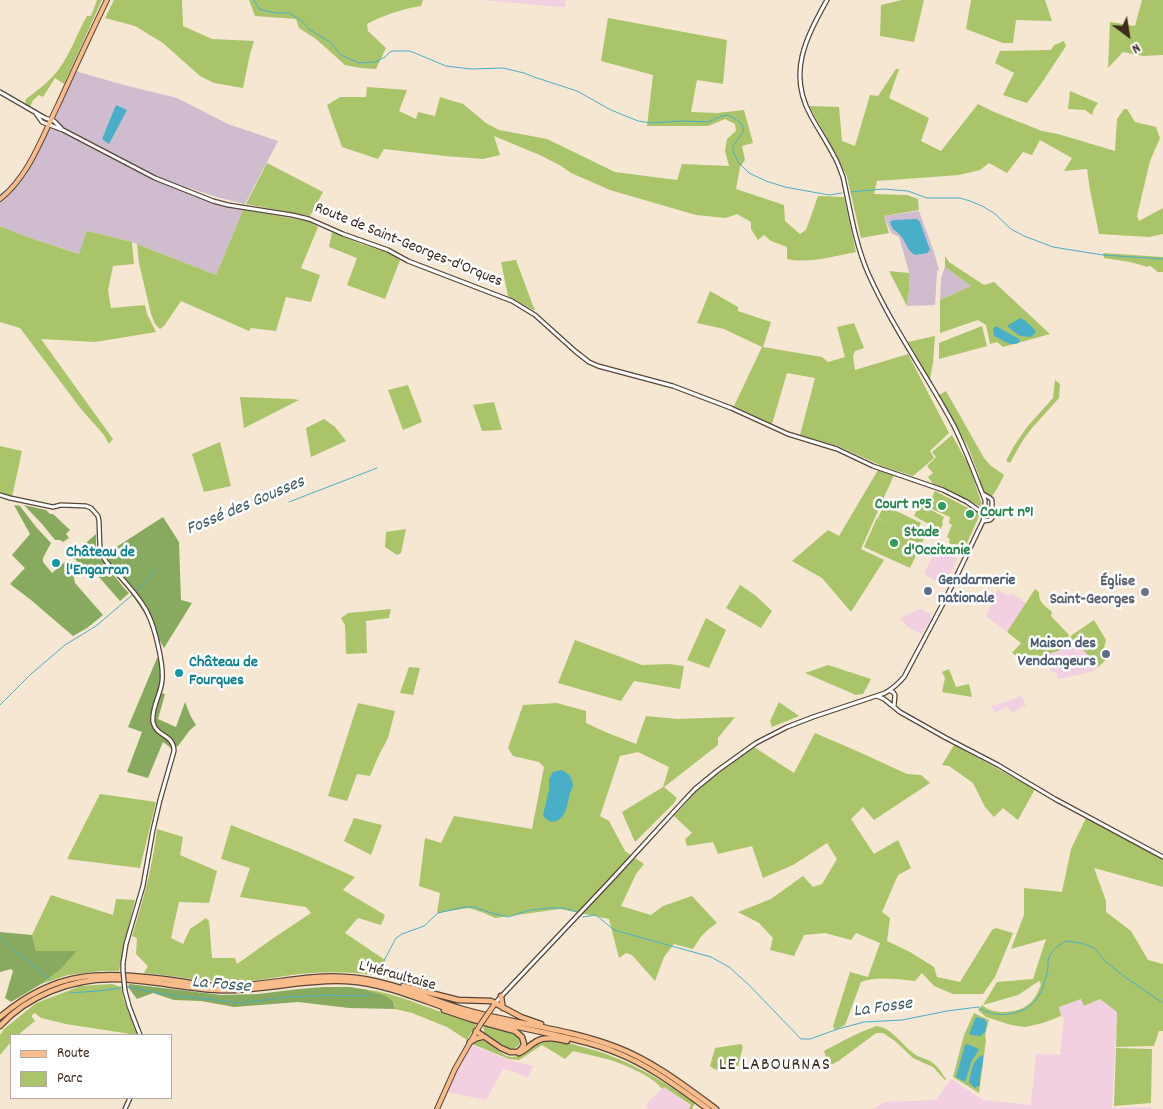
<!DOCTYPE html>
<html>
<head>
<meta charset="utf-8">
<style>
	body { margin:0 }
	#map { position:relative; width:1163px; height:1109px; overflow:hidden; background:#f5e7d1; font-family:Dekko,sans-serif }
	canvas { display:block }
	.legend { position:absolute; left:10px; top:1034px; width:162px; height:65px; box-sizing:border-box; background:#fff; border:1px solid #b1aaa5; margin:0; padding:6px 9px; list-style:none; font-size:15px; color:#3b2a1e }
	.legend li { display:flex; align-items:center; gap:10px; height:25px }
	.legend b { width:25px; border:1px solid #b1aaa5 }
	.north { position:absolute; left:1103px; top:10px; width:50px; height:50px; -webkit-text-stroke:4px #fff; paint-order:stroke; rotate:149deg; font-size:14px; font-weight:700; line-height:20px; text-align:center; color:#3b2a1e }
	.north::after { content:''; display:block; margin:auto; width:18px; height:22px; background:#3b2a1e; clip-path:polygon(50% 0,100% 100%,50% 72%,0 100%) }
</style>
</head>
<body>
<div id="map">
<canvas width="1163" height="1109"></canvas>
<ul class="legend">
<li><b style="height:6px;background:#fabc8b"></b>Route</li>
<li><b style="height:14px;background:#aac46a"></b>Parc</li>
</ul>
<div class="north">N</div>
</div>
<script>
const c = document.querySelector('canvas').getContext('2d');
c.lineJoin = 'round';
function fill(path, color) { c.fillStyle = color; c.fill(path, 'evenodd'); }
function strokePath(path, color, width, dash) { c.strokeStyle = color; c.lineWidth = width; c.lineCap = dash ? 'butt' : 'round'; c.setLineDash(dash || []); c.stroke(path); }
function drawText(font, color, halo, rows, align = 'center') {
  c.font = font + ' Dekko,sans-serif'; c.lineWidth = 5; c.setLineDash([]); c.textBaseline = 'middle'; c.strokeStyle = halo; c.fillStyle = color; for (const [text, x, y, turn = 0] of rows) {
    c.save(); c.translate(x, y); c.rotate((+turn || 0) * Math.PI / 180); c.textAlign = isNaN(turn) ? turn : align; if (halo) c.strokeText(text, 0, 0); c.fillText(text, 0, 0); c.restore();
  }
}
fill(new Path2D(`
	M483,0h83l-1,7h-5z
	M941,549l13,5 3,5 -12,27 -21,-12 9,-19 4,2z
	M998,589l10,7 2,-3 3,1 13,9 -19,29 -21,-16z
	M920,609h3l3,4 4,-1 1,7 -10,15 -13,-7 -8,-9z
	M1072,645h7l19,22 -7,5 -33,7 -2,-7h-5l-4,-18z
	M1021,696l5,9 -14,8 -5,-7 -12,7 -4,-7 12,-3z
	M1082,999l3,7 15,-7 17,13 -5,96 38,-1 1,2h-279l13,-7 51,-2 15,-21 32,21 48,5 5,-51 24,1 4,-37 -3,-2 -2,-9z
	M472,1045l37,15 24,6 -5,12 -14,-6 -11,-3 -17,31 -39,-8z
	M664,1087l27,19 -2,3h-40l-4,-4z`), '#f2cfe1');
fill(new Path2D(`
	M75,71l49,14 53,13 51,26 50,17 -33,63 -25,-6 -53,-17 -30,-13 -41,-22 -2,2 29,16 32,16 57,22 31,8 -27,65 -84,-33 -45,-11 -7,23 -58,-19 -22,-9v-25l8,-5 15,-18z
	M919,211l15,41 5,18 -2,1v3l-2,31 -28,1 2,-17v-17l-10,-35 -8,-4 -7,-17z
	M945,267l26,19 -31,14 1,-22z`), '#cfbdcf');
fill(new Path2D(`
	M97,0h5l-38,84 -9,-6 -12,19 -4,-2 -6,5 -3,7 -4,-3 -1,-2 1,-3c12,-9 24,-18 33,-30 12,-16 18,-36 28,-53h4z
	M114,0h68l1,26 29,13 42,2 -4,13 -7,34 -29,-5 -14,-7 -37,-33 -28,-17 -30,-8z
	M249,0h174l-2,6c-19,3 -37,9 -54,18l1,7 18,17 -10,21 -15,-1 -16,-3 -29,-26 -17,-11 -3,-9 -41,-3z
	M902,0h22l-10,42 -34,-6 1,-31z
	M971,0h74l7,21 -36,-1 -3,23h-10l-37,-14z
	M1142,0h21v55l-20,1 -20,-4 -15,16 2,-46 25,4z
	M608,18l119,22 -4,44 -26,-4 -6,32 26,1 27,-3 9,33 -11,3 3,14 -5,7 -4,22 48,16 1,16 15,13 6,-4 12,-34 26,1 12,55c-22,4 -47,12 -69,7v-12l-16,-6 -7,-6 -6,5 -7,-11v-7l-14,-8 -11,4 -30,-3 -86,-25 -39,-17 -10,-7 -19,-10 -48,-20 6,19 -17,4 -38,-3 -61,-7 -6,10 -36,-12 -15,-42 13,-8h26l1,-10 40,3 -8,21 17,8 2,-7 17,4 5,-19 23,7 23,19 13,7 48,9 68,33 62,8 5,-16 47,2 -4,-15 2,-12 9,-8 -1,-7 -10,-5 -17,7h-61l6,-51 -52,-14z
	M1064,41l2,5 -25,38 -14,19 -24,-8 11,-22 -19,-10 5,-12 51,-1 3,-5z
	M896,69h3l-10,29 40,20 -8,23 20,10 37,-47 16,8 48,19 16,3 57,17 2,-32 7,-10h3l8,13 21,5 4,11 -10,23 -13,55 2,5 24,-13v26l-14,3 -50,-3 -9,-44 -3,-21 -23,2 8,-13 -32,-18 -8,15 -9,-3 -16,21 -18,-10 -9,7 -21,5 -82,6 -3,13 33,1 11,4 1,11 -35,6 5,17 -28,5 -14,-61 -13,-27 -25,-44 30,1 3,34 13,5 15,-51 8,1z
	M1070,91l28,12 -4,6 -2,6 -7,-5 -17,-1z
	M267,163l56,29 -13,24 -64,-12z
	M243,210l65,11 10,6 -17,41 19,7 -9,27 -25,-5 -10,34 -25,-3 -2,3 -68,-30 -17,25 -4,3 -5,-5 -4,-10 -12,-51 -2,-19 79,31z
	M0,226l22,9 57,19 8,-23 45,11 2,22 -21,2 -5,24 3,18 34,-3 2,9 9,18 -61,10 -54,-3 72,100 -4,5 -5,-9 -23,-26 -61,-81 -20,-6z
	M332,232l29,12 26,8 13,8 -15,39 -38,-14 10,-27 -28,-11z
	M1103,253l60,4v15h-5l-9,-7 -1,2 -18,-5 -26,-4z
	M945,256l4,6 35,23 10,-3 56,52 -47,13 -6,-5 -7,2 -4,-19 -8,-5 -38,13v-33l31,-14 -26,-19z
	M516,260l19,51 -27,-15 -7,-34z
	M889,271l20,2v16l-2,17z
	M710,291l28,16v4l33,11 -8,25 59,10 6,5 17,-5 -8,-30 17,-4 10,25 -9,3 -2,5 2,14 53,-16 41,79 -19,18 4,7 -21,18 -31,-10 -44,-20 -38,-11 15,-57 -28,-5 -15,51 -38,-18 28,-59 -38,-18 -27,-6z
	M982,326l5,20 -48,13v-16z
	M935,336l-2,26 -3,18 -22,-38z
	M1055,380l5,4 -1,14 -27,30 -9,12 -13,23 -4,-2 8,-15 13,-19 26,-29z
	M408,385l14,37 -19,8 -15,-40z
	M946,391l38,67 6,7 14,10 -7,14 -5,7 -5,-1 -7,-8v-9l-12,-31 -29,-50v-2z
	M240,397l53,2 6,1 -55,28z
	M494,402l8,28 -20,1 -9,-26z
	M324,419l11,8 11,14 -35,16 -5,-29z
	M952,435l18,33 12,37 -1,2 -35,-18 -13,-5 -5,-7 5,-4 -6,-7 9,-9 -4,-5z
	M220,442l11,44 -27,6 -12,-38z
	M0,446l22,5 -10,46 -12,-5z
	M878,470l16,5 -33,74 23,11 -33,52 -29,-34 -30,-17 36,-31 11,6z
	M935,491l45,23 -16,36 -15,-7 1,-4 -3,-2 5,-12 -3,-2 1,-6 -23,-10z
	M920,504l24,13 -2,5 1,2 -3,6 -26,-14z
	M884,505l37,18 -6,12 9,4 -14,29 -46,-21 13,-29 17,7 -16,-7z
	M406,529l-5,24 -4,2 -12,-8 1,-15z
	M740,585l15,10 17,16 -11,17 -35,-20z
	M1035,589l4,3c-1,10 6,14 13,20l-1,4 18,19 -2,6v7l-25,8 -22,2 -8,-5 9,-10 -14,-11z
	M391,609l-2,9 -23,3 1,32 -21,1 -1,-29 -4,-7 7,-5z
	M706,618l20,12 -17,38 -22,-8z
	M1094,620l12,20 -2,8 -3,3 6,8 -9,8 -19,-22h-7l-4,-4 4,-6z
	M575,640l67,25 27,-1 15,2 -4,23 -46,-8 -13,20 -63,-18z
	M828,665l43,14 -8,15 -7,1 -51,-22z
	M409,667l11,1 -7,27 -13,-2z
	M949,669l7,18 13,-3 3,13 -30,-5 3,-14 -3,-6z
	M779,702l20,14 -27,11 -2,-6z
	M358,703l37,8 -7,27 -10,19 -8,19 -13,-2 -10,27 -19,-5z
	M557,703l29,8v12l17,8 33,13 10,-28 31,3 58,-2 -17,21v7l-54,42 13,11 -3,5 -39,39 -13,-30 41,-25 6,-20 -31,-15 -18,4 -20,60 9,5 16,30 19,13 -8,10 -15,32 30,9 12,-9 29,-10 25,27c-12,8 -17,14 -24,26l-19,-5 -10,13 -9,24 -23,-26 -6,-2 -7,5 -10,-39 -49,-10 -65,9 -11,-5 -15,-5 -32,5 3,-20 -21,-7 6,-48 16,5 13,-27 78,13 12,-62 -5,-5 -26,-6 -5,-8 15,-43z
	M815,733l44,19 48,22 14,1 9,8 -56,37 -11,-13 -12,12 23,35 24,-14 13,28 -13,7 -16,37 8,6 -3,23 23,11 24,15 3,10 23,5 32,-52 4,-2 17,5 -18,44 -12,17h-30l-19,-8 -12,-13 -7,8c-18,-2 -38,-5 -54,1l-16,43 -10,5 -2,-4 17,-54 18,5 12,-34 -24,-10 -5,7 -26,-7 -21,2 -10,21 -24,-6 3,-12 -14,-15 -21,-11 33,-13 32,-23 10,11 9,-3 15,-25 -10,-16 -34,22 -30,13 -11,-32 -34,8 -5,-12 -26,4 -2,-7 7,-6 -18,-17 23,-25 14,-12 43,-32 40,26z
	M954,745l81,44 -17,31 -15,-12 -9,9 -9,-10 -12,-24 -24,-17 -7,-1z
	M100,794l56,8 -16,66 -73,-9z
	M354,818l28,7 -11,30 -27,-14z
	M1086,818l27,13 50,29v27l-69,-19 12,33v11l25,19 17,29 15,4v67h-4l-5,15 -38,1 1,-35 -17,-13 -16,7 -3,-7 -22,8 2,9 -18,7 -18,4 -14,-2 -25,-8 -8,-7 4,-5c7,6 14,7 23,7 19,-1 30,-9 36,-28l-2,-3 -21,14 -35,10 14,-23 36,-3 13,-40 -35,10 13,-34v-27l38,4 9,-43z
	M231,825l70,28 54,24 -12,13 42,25 -4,10 -23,-7 -13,15 40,27v17c-33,-6 -67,-6 -100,-1 -15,2 -30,5 -45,6 -32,1 -64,-6 -96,-9l4,-7 -12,-12 1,-16 -5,-2c11,-35 21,-71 25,-107l26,8 -3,18 37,16 -8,32 -30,-1 -8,36 12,6 7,-15 16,-11 3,3 3,37h23l2,6 38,-27 36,-24 -5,-6 -66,-10 10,-29 -29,-9z
	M51,895l62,20 3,-16 19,1 -11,44 -5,27h-17l-34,4 -27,9 19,-14 17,-19h-41l-4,-16z
	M112,984l9,3 3,14 13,34 -71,-11 -25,-6 -6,-5 -3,2v2l3,4 -17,14h-7v7l-11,13v-20l4,-6 32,-26 45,-17z
	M369,990c37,5 71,25 108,33l-10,17 -20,-13 -35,-14 -17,-4v-5l-27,-13z
	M974,1013l15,7 -4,15 1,5 -7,53 -26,-16 11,-42z
	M485,1026c13,3 33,3 35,17 -3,5 -7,7 -12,5l-23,-15 -2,-5z
	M877,1026c16,3 23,17 35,26 5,5 12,6 18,9 7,4 11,11 16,18l-1,1 -12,-13 -20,-9 -18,-17 -12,-8h-7l-36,27 -11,6 -5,-15c17,-9 34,-19 53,-25z
	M477,1040c13,-1 21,15 34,17 11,1 23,-15 38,-16 10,-1 20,2 30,5 45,11 78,31 116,57l-3,6h-3l2,-4 -27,-18 -2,2c-7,-12 -41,-26 -55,-30 -11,-3 -23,-5 -34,-8l-8,8 -23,-14 -23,15 -10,-1 -37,-15z
	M741,1044l2,3 -5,19c-10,4 -19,8 -28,0l5,-18z
	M1116,1048l36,1 -1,54 -37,3z`), '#aac46a');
fill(new Path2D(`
	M14,505l6,1 16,21 15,16 -8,15v4l9,11 14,-12 6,6 3,16 28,32 -16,13 -14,8 -42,-36 -21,-16 15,-16 -13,-13 18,-21z
	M24,505l22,5 4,4h3l17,16 -4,4 3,4 -6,4 -3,-2h-5l-13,-16z
	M163,517l16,25 2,58 11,3 -28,45 -19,-34 -14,-21 -25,-28 18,23 5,5 -9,8 -28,-32 -14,-7 -7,-6 25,-22v19l5,7 6,-7z
	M163,657l1,21 -3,15 4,1 -7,25 18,8 9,-25 6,15 5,8 -6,5 -12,16 -7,2 -8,-6 -15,36 -21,-6 15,-40 -14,-5 29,-69z
	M0,932l32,3 4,16h41l-17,19 -19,14 -30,18 -6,-4 8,-27 -2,-2 -11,3z
	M129,984l92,11 37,-1 41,-5 25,-2h26l19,3 -1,1c11,3 27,5 27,18l-46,-1 -51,-6 -64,5 -33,-6 -27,-1 -21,-7 -16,6 -9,-12z`), '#87aa5e');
fill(new Path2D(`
	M116,105l11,5 -18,34 -7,-5z
	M917,219l3,3 10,28 -3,3 -12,2c-8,-4 -9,-14 -15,-20 -5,-6 -7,-3 -10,-13l1,-1 3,-1z
	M1020,318c6,2 13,9 16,14l-5,5 -11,-1 -13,-10z
	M996,326l23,13 1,3c-10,6 -16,-2 -26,-6l-1,-7z
	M561,770c8,3 11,7 12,16 -6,10 -4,31 -17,35 -6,2 -10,-1 -13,-6l6,-25v-11l4,-7z
	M976,1017l8,2 3,4 -2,9 -4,4 -10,-1 -2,-1z
	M967,1044l10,4 2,2 -7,10 -7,22 -9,-5 9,-32z
	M983,1055c1,10 -4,20 -3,30l-5,3 -6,-5c2,-10 3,-24 14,-28z`), '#49afc8');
strokePath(new Path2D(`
	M254,0l5,9 3,1 14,3h13l12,7 9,10 20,12 11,13 18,8 16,-1 10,-5 5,-5 3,-1h17l36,15 25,3 32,-1 21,5 10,4 43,14 34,19 27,11 13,2 30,-2 27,1 14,-6 6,-1 9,5 5,5 2,6 -11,15v5l5,11 11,11 17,8 19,6 44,8 13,-2
	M851,192l32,-3 25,2 19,7h33l10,3 12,5 12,7 17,16 13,7 29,11 50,8 60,4
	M0,195l6,-5
	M289,502l88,-34
	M0,705l31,-31 34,-29 31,-19 41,-35 12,-13 6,-9
	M583,917l13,-2 18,15 97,27 18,10 20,18 52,54h9l28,-10 26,-7 38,-2 45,-9 31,-4c8,6 21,9 30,7 25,-3 34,-18 39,-41 2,-5 0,-11 2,-16 4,-8 10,-12 17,-16l15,2 13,5 12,14 19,15 38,26
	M0,937l12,12 14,10 24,21
	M379,970l17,-32 6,-4 22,-8 14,-13 26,-6h11l13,5 20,5 22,-7 19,-2h15l13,4
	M70,993l28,-2 29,-4 43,8 70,8 49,-6 37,-2 28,1 16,-1`), '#49afc8', 1);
const minor = new Path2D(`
	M0,92l45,26 9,3 7,7
	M35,112l7,10 21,8 92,48 58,23 15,4 64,10 17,4 34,15 45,16 20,11 104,40 23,14 40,36 14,11 9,4 75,20 58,22 57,26 49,15 36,17 70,24 24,12 17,12
	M983,494l7,4 2,2v18l-2,2 -6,1
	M0,495l10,3 43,9 8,-2 25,1 5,2 7,8 1,5 1,29c3,10 10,17 18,24 11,13 23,25 30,40 7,14 16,51 14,67 -1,13 -11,27 -9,41 3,15 21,12 21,29l-14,49 -7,30 -10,56 -17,58 -3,19
	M890,691l3,1 2,3 -1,11
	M877,696l7,3 16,13 46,26 52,27 57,34 108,58
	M125,991l4,15 11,29
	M495,1003l118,-125 67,-73 15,-16 22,-18 39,-28 31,-16 26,-10 72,-24c7,-4 13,-9 19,-16l42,-79 37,-77 2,-12v-9c-10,-25 -19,-50 -31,-74 -27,-51 -62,-99 -86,-153 -13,-30 -18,-64 -25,-96 -3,-7 -5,-15 -9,-21 -7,-14 -16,-27 -23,-40 -24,-43 -5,-78 16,-116
	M125,1109l5,-11`);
const major = new Path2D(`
	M0,199c29,-23 42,-62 58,-94 16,-35 32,-70 49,-105
	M437,1109l18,-40 25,-44`);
const highway = new Path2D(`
	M403,986l55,14 33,1 30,16 20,7
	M501,996l1,8 1,4
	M444,1010l27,9 44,12 7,6 2,7 -2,4 -4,4h-8l-9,-4 -25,-17
	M0,1017c58,-49 101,-45 171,-37 15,2 30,5 45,6 44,2 86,-12 129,-9 41,2 78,20 117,32 51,15 104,19 154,38 37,14 69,39 100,62
	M0,1026c27,-30 71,-47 112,-47 35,0 70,9 105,11 43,2 85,-11 128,-9 41,2 78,20 116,32 34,10 69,16 103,24 18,4 35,8 51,15 34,13 64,36 93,57
	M470,1042l7,-4 5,-1
	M519,1053c7,-3 12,-9 18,-12 9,-5 21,-2 30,0`);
strokePath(minor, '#574639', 5.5);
strokePath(major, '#574639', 6);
strokePath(highway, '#574639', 7);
strokePath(minor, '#fff', 3);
strokePath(major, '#fabc8b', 4);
strokePath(highway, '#fabc8b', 4.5);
const minorBridge = new Path2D(`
	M123,963v8l2,20`);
const majorBridge = new Path2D(`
	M480,1025l14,-20`);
strokePath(minorBridge, '#574639', 5.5, []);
strokePath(majorBridge, '#574639', 6, []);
strokePath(minorBridge, '#fff', 3);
strokePath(majorBridge, '#fabc8b', 4);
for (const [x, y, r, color] of [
	[942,506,5,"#2e9e5b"],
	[970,514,5,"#2e9e5b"],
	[894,543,5,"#2e9e5b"],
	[56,563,5,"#0f9aa8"],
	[928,591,5,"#5c6f8a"],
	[1145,592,5,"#6b7280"],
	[1106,654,5,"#5c6f8a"],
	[179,673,5,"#0f9aa8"]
]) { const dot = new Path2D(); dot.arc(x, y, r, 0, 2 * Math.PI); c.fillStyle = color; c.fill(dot); strokePath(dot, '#fff', 2); }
drawText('16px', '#3b2a1e', '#fff', [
	["Route de Saint-Georges-d'Orques",408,246,22],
	["L'Héraultaise",397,977,15]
]);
drawText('bold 16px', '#27864d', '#fff', [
	["Court n°5",932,506,"right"],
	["Court n°1",980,514],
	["Stade",904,534],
	["d'Occitanie",904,552]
], 'left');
drawText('bold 16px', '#0d838f', '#fff', [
	["Château de",66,554],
	["l'Engarran",66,572],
	["Château de",189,664],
	["Fourques",189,682]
], 'left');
drawText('bold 16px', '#4e5e75', '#fff', [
	["Gendarmerie",938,582],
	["nationale",938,600],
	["Maison des",1096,645,"right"],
	["Vendangeurs",1096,663,"right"]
], 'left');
drawText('bold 16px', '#5b616d', '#fff', [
	["Église",1135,583],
	["Saint-Georges",1135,601]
], 'right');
drawText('italic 18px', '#415f62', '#fff', [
	["Fossé des Gousses",246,507,-23],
	["La Fosse",221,986,5],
	["La Fosse",883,1009,-8]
]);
c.letterSpacing = '1px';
drawText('18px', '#3b2a1e', '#fff', [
	["LE LABOURNAS",775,1067]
]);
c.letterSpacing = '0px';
</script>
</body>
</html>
